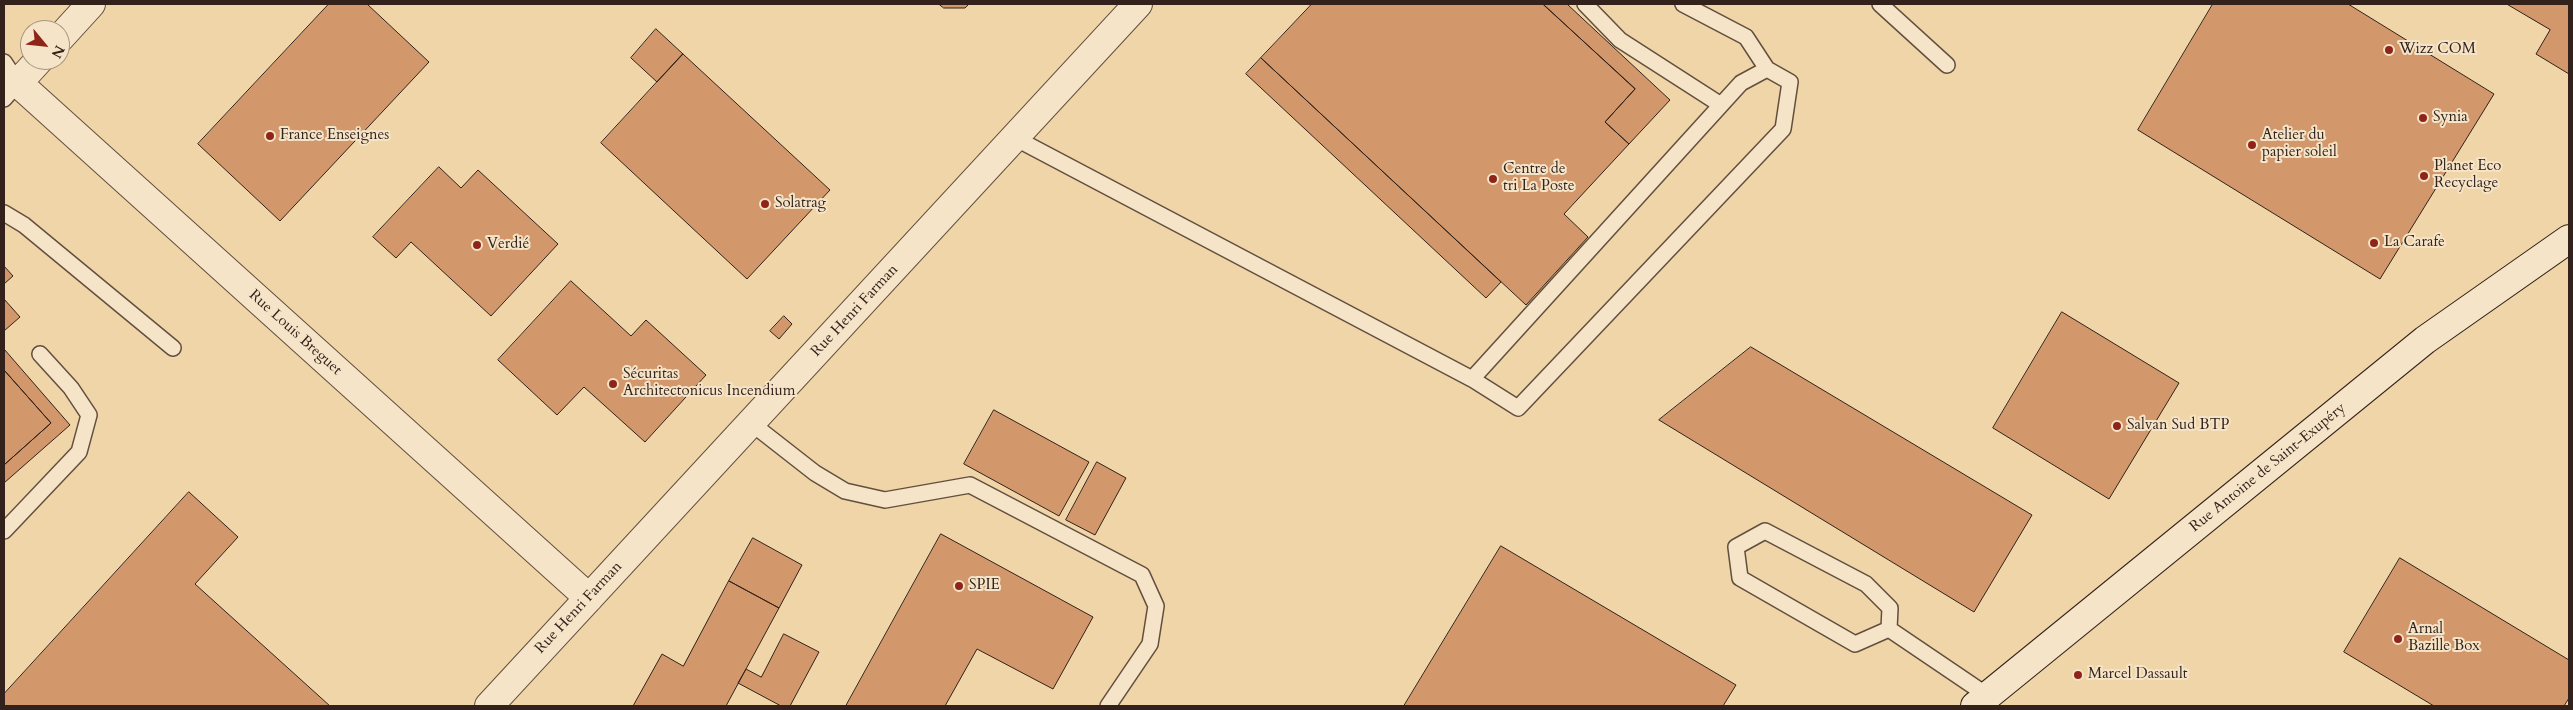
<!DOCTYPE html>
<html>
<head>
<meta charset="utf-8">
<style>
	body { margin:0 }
	#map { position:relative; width:2573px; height:710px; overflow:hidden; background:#f0d5a9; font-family:Cardo,serif }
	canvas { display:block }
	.frame { position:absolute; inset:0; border:5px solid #32221b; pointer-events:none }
	.north { position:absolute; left:20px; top:20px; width:50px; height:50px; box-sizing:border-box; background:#f5e4c7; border:1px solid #a79682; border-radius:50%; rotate:118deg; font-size:14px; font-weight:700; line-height:20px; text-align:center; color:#32221b }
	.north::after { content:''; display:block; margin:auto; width:18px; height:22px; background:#8f2418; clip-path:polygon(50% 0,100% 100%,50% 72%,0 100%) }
</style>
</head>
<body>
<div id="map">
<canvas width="2573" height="710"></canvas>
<div class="frame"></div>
<div class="north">N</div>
</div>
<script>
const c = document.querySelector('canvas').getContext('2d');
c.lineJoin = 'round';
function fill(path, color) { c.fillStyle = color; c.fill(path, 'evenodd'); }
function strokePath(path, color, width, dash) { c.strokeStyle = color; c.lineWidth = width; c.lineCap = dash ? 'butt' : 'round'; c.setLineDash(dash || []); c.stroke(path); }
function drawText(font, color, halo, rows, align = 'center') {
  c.font = font + ' Cardo,serif'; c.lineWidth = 4; c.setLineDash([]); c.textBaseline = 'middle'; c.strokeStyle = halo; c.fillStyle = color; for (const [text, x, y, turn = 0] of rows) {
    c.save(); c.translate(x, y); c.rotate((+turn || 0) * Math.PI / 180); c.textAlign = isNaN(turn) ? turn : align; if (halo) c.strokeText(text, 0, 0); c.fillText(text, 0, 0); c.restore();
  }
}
const building = new Path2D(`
	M329,4h38l62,58 -149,159 -82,-77z
	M939,4h30l-4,4h-21z
	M1312,4h231l92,85 -30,33 24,22 -65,70 24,23 -62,68 -265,-247z
	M1543,4h24l103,96 -41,44 -24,-22 30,-33z
	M2213,4h135l146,90 -114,185 -242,-149z
	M2507,4h62v70l-33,-20 14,-24z
	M656,29l27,25 -26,28 -26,-24z
	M683,54l147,136 -83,89 -146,-136z
	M1261,58l240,224 -15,16 -240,-224z
	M439,167l22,21 17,-18 80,74 -67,72 -80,-74 -15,16 -23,-21z
	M4,266l9,10 -9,8z
	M571,281l60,55 15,-16 60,55 -61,67 -61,-55 -27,28 -59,-55z
	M4,299l16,18 -16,14z
	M2062,312l117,71 -70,116 -116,-71z
	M784,316l8,8 -13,15 -9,-8z
	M1751,347l281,168 -58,97 -315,-192z
	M4,349l66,76 -66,58v-18l47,-42 -47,-53z
	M4,370l47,53 -47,42z
	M994,410l95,52 -30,54 -95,-52z
	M1097,462l29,16 -31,57 -29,-15z
	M189,492l49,45 -43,47 135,122h-326v-12z
	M941,534l152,83 -40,72 -76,-40 -32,57h-99z
	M753,538l49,27 -23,43 -50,-27z
	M1501,546l235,139 -13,21h-319z
	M2400,558l169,102v38l-5,8h-130l-90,-54z
	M729,581l50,27 -53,98h-93l29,-52 21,12z
	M784,634l35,18 -29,54h-9l-43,-23 8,-14 15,8z`);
fill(building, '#d2976b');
strokePath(building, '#32221b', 1);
const lane = new Path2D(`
	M1585,4l35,36 101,65
	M1683,4l63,33 21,32
	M1880,4l67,61
	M4,62l14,21
	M4,99l14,-16
	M1015,138l457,241 46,29 265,-279 7,-47 -23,-13 -26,14 -269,296
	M4,213l20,12 149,123
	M751,423l64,50 30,18 40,9 85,-15 172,90 14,31 -6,38 -42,62
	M4,531l75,-79 10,-37 -18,-27 -31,-34
	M1889,629l-34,15 -115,-66 -4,-31 29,-16 101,53 24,24 -1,21 99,67`);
const street = new Path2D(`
	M60,38l31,-34
	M39,60l-21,23 571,515
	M489,706l649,-702`);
const secondary = new Path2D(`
	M1975,706l450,-366 144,-101`);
strokePath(lane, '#624f3e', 18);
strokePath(street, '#624f3e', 30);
strokePath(secondary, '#32221b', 30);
strokePath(lane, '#f5e4c7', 15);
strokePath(street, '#f5e4c7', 28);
strokePath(secondary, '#f5e4c7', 28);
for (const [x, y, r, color] of [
	[2389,50,5,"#8f2418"],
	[2423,118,5,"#8f2418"],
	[270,136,5,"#8f2418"],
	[2252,145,5,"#8f2418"],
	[2424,176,5,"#8f2418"],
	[1493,179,5,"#8f2418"],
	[765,204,5,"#8f2418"],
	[2374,243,5,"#8f2418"],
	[477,245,5,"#8f2418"],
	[613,384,5,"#8f2418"],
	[2117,426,5,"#8f2418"],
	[959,586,5,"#8f2418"],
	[2398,639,5,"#8f2418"],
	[2078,675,5,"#8f2418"]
]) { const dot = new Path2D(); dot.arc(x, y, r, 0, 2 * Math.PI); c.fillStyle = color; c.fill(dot); strokePath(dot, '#f5e4c7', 2); }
drawText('15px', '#32221b', '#f5e4c7', [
	["Wizz COM",2399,50],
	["Synia",2433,118],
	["France Enseignes",280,136],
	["Atelier du",2262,136],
	["papier soleil",2262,153],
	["Planet Eco",2434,167],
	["Recyclage",2434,184],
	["Centre de",1503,170],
	["tri La Poste",1503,187],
	["Solatrag",775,204],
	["La Carafe",2384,243],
	["Verdié",487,245],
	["Sécuritas",623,375],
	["Architectonicus Incendium",623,392],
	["Salvan Sud BTP",2127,426],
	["SPIE",969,586],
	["Arnal",2408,630],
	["Bazille Box",2408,647],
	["Marcel Dassault",2088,675]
], 'left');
drawText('15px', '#32221b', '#f5e4c7', [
	["Rue Henri Farman",855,311,-47],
	["Rue Louis Breguet",295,333,42],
	["Rue Antoine de Saint-Exupéry",2268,468,-39],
	["Rue Henri Farman",579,608,-47]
]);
</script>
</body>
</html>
